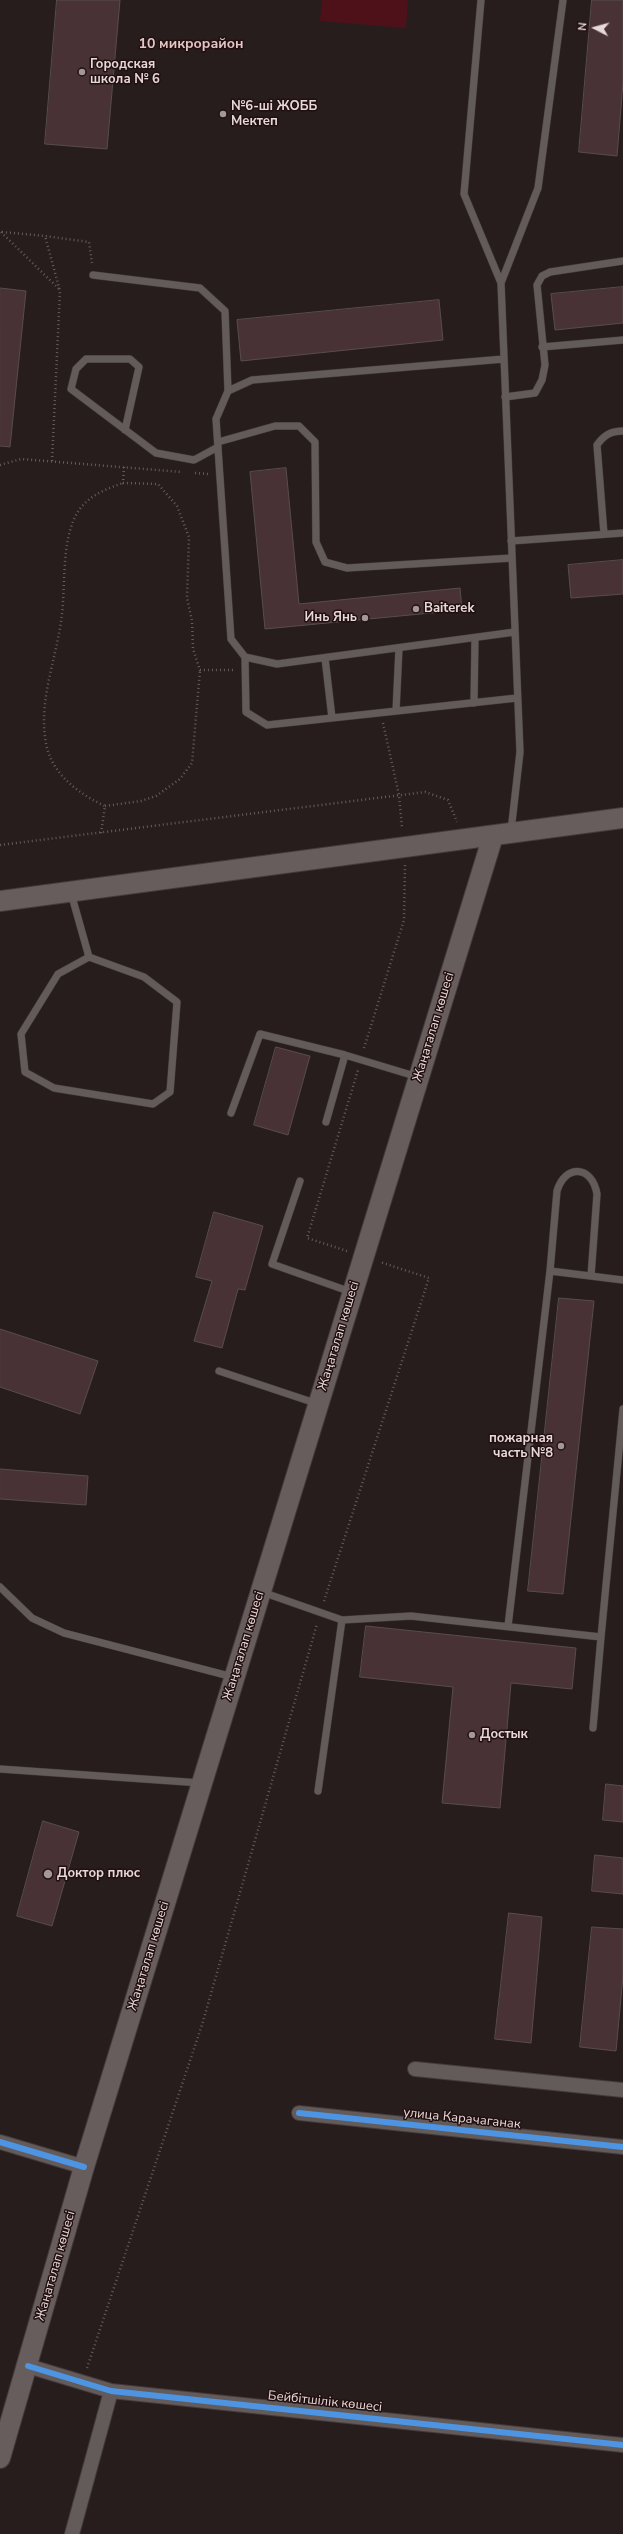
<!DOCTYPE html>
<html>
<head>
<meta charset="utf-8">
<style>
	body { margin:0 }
	#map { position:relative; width:623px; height:2534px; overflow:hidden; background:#281d1d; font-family:"Nunito Sans",sans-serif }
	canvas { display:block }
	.north { position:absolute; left:575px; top:8px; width:40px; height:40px; -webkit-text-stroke:3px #221010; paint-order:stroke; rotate:276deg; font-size:11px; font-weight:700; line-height:16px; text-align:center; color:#e7d9d9 }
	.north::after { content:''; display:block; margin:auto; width:14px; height:18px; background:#e7d9d9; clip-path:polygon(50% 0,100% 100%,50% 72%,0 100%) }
</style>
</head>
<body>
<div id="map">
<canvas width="623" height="2534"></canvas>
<div class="north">N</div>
</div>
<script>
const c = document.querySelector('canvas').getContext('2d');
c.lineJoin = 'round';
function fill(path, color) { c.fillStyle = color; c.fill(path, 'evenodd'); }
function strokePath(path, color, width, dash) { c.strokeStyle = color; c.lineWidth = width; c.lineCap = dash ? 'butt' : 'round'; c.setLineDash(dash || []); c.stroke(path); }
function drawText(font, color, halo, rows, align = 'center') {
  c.font = font + ' "Nunito Sans",sans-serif'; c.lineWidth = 3; c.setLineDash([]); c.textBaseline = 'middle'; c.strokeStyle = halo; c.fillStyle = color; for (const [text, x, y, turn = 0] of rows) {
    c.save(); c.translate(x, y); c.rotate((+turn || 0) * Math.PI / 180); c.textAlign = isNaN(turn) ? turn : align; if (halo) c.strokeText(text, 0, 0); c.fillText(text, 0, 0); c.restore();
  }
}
fill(new Path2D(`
	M322,0h86l-2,28 -86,-7z`), '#4e111a');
const building = new Path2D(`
	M57,0h63l-13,149 -62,-5z
	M592,0h31v83l-6,73 -38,-4z
	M623,287v36l-68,7 -4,-36z
	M0,288l26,3 -16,156 -10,-1z
	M439,300l4,40 -202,21 -4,-41z
	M286,468l13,136 161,-16 2,22 -197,19 -15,-157z
	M623,560v34l-52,4 -3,-33z
	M276,1047l34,9 -22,79 -34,-10z
	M214,1212l49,14 -18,64 -7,-1 -16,59 -28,-7 18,-60 -16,-4z
	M559,1298l35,3 -31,293 -35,-3z
	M0,1329l98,32 -18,53 -80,-27z
	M0,1469l88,7 -2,29 -86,-6z
	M366,1626l210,22 -4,41 -61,-6 -11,125 -58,-5 11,-116 -93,-10z
	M606,1784l17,2v36l-20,-2z
	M43,1821l36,11 -27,94 -35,-10z
	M595,1855l28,3v36l-31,-3z
	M509,1913l33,4 -11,126 -36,-4z
	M592,1927l31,2v47l-7,75 -36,-4z`);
fill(building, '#493235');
strokePath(building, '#574d4d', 1);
const lane = new Path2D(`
	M481,0l-17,194 37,89 19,469 -9,79
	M93,275l107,13 25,23 3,80
	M501,283l37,-95 25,-188
	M542,347l81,-7
	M504,359l-252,21 -24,11 -12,28 15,220 14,18 32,7 238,-32
	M505,397l30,-4 7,-13 3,-15 -8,-80 5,-9 8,-4 73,-11
	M125,430l14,-63 -9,-8h-44l-10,10 -5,20 85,64 38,7 24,-13
	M218,442l57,-16h24l16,16 1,100 9,20 22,6 165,-10
	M604,534l-7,-89c7,-10 14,-14 26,-14
	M511,541l112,-8
	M245,657l1,55 21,13 250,-27
	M325,658l7,60
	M474,703l1,-65
	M396,711l3,-63
	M71,893l18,64
	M89,957l55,20 33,25 -7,90 -17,12 -99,-16 -29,-16 -4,-38 37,-60z
	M231,1113l29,-79 85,21 73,22
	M326,1122l19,-67
	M300,1181l-28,83 79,28
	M550,1271l7,-80c8,-27 35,-26 40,3l-6,82
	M219,1371l99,33
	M0,1587l32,31 32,15 169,44
	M262,1592l80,28 69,-4 190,21 -8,91
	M508,1626l42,-355 73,9
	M601,1637l22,-228
	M0,1769l201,14
	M318,1791l24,-171`);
const street = new Path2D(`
	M415,2069l208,21
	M299,2113l324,34
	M0,2142l84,25
	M28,2366l83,25 512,54
	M72,2534l39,-143`);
const secondary = new Path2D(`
	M0,901l623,-83
	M0,2458l84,-291 409,-1331`);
strokePath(lane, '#433a3b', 8);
strokePath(street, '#433a3b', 16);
strokePath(secondary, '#433a3b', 22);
strokePath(new Path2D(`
	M1,232l59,58
	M2,232l43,4
	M52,461l8,-170 -15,-55 44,6 3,21
	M0,465l21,-6 161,13
	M124,467l-1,16 35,1 19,22 12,31 -2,61 5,23 1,28 7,21h33
	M195,473l13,1
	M383,723l16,72 3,33
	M105,806l36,-5 15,-5 24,-17 12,-16 8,-93
	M101,833l4,-27c-24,-11 -51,-30 -58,-58 -10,-43 8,-85 14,-126 5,-33 0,-72 13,-103 9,-21 29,-29 49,-36
	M0,845l425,-53 23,8 9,22
	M364,1048l40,-128 1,-55
	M347,1251l-40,-13 51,-168
	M324,1601l105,-323 -49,-16
	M87,2368l115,-343 115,-401`), '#645d5d', 2.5, [1, 3]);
strokePath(lane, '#635a5a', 7);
strokePath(street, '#635a5a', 14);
strokePath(secondary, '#685d5d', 20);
strokePath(new Path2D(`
	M299,2113l324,34
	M0,2142l84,25
	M28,2366l83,25 512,54`), '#4d94e3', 6);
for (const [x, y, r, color] of [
	[82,72,4,"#a49797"],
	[223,114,4,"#a49797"],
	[416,609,4,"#a49797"],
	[365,618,4,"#a49797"],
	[561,1446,4,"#a49797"],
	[472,1735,4,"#a49797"],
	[48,1874,5,"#a49797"]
]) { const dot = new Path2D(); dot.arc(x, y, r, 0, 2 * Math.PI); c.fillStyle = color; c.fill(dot); strokePath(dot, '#221010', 1.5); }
drawText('bold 13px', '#e7d9d9', '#221010', [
	["Городская",90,65],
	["школа № 6",90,80],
	["№6-ші ЖОББ",231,107],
	["Мектеп",231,122],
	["Baiterek",424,609],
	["Инь Янь",357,618,"right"],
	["пожарная",553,1439,"right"],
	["часть №8",553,1454,"right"],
	["Достык",480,1735],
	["Доктор плюс",57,1874]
], 'left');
drawText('13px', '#e7d9d9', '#221010', [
	["Жаңаталап көшесі",434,1027,-73],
	["Жаңаталап көшесі",339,1336,-73],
	["Жаңаталап көшесі",244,1646,-73],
	["Жаңаталап көшесі",149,1956,-73],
	["улица Карачаганак",462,2119,6],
	["Жаңаталап көшесі",56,2266,-74],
	["Бейбітшілік көшесі",325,2402,6]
]);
drawText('bold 14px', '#e2c6c6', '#221010', [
	["10 микрорайон",191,45]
]);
</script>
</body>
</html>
